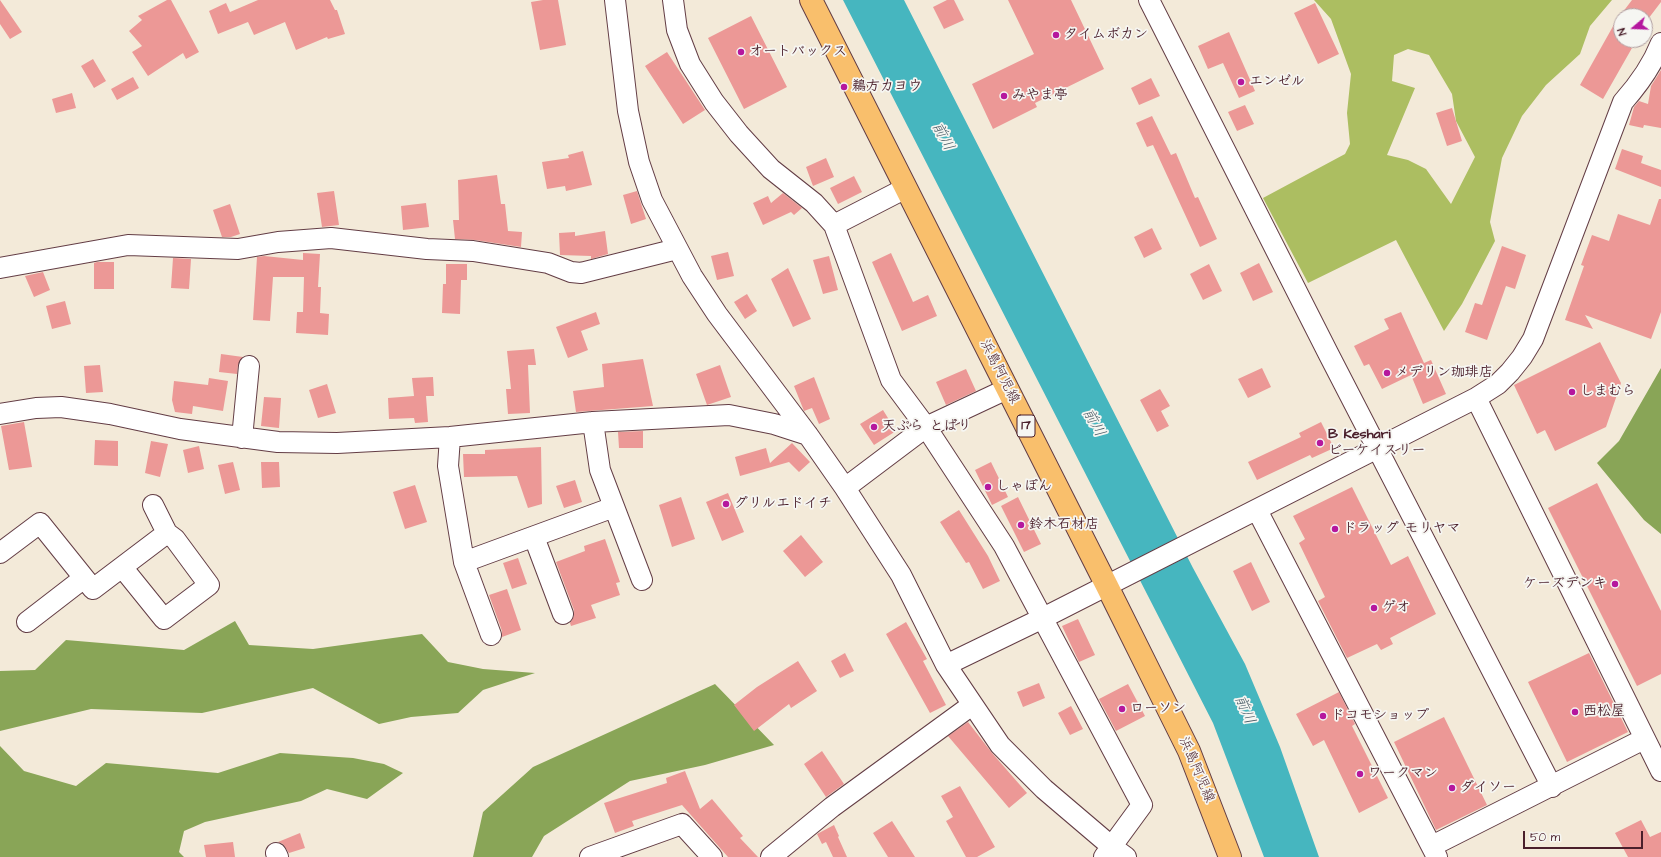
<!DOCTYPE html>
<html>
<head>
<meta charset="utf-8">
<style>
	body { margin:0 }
	#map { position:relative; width:1661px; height:857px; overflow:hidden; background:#f3ead9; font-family:"Architects Daughter",sans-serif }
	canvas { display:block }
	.north { position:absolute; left:1613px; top:8px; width:40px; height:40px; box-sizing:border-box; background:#f6f6f2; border:1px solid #b1a0a2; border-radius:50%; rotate:251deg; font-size:11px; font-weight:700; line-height:16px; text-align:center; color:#4a1f2b }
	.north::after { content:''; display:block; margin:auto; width:14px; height:18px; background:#b5179e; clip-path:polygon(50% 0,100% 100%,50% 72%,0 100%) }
	.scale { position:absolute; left:1523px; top:831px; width:120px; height:18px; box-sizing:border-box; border:2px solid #4a1f2b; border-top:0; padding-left:5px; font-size:12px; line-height:14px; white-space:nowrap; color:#4a1f2b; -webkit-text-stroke:3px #f6f6f2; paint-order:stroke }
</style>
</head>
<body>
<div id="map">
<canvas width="1661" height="857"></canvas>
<div class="north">N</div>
<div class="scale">50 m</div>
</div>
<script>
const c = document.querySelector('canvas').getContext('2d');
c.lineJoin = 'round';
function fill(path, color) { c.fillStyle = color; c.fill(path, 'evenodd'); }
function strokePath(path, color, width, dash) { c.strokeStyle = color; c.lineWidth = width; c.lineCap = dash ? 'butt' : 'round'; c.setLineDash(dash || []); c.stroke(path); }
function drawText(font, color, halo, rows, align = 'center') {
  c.font = font + ' "Architects Daughter","Klee One",sans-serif'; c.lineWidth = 3.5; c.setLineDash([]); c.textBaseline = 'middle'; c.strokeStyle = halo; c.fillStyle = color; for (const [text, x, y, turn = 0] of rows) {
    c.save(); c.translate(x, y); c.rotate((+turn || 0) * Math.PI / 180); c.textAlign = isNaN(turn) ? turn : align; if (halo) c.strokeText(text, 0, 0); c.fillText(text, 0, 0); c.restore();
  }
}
fill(new Path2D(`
	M1314,0h298l-22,26 -10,28 -34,31 -24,31 -20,42 -12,64 5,19 -33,63 -18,27 -48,-91 -88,43 -45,-85 82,-44 5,-10 -3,-31 4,-39 -20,-55zM1408,49l21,6 23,39 4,27 19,36 -24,47 -25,-35 -18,-9 -21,-5 28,-67 -23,-7 2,-26z`), '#acbe61');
fill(new Path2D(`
	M1661,368v166l-17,-14 -47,-57 22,-22z
	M235,621l14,24 64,4 109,-15 26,28 35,7 52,4 -52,17 -25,23 -47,4 -32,7 -66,-36 -111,25 -111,-4 -91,22v-60l35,-1 31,-30 118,10z
	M715,684l59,61 -69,20 -75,16 -86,55 -12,21h-59l10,-45 50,-45z
	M0,746l24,25 52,15 30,-23 112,10 62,-20 73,5 31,6 19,9 -36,26 -40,-10 -26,12 -96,21 -21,9 -5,21 5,5h-184z`), '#89a557');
fill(new Path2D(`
	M843,0h61l289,568 52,96 35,83 39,110h-55l-51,-134z`), '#46b6bf');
fill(new Path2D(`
	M0,0l22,32 -12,7 -10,-15z
	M167,0h4l28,52 -13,7 -3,-6 -35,23 -16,-24 10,-6 -13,-15 13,-11 -4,-4z
	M258,0h72l5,10h2l8,24 -17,5 -1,-2 -31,13 -11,-28 -31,13 -6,-13 -30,12 -9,-23 17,-8 4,9z
	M543,0h15l8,45 -26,5 -9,-48z
	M947,0h7l10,20 -20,9 -11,-22z
	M1008,0h63l33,69 -69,34 2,4 -44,22 -21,-45 62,-30z
	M1632,0h29v2l-16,21v-7h-24v24h11l-4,6 4,2 -29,51 -23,-14 36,-64z
	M1315,3l24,51 -21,10 -24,-51z
	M751,16l36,71 -43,22 -36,-71z
	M1229,32l26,59 -16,7 -16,-35 -15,6 -10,-23z
	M667,52l38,58 -22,14 -38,-58z
	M93,59l13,22 -12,7 -13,-22z
	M1661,70v58l-17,-3 -1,3 -14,-3 5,-18 5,-6 9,3 3,-18z
	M133,77l6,11 -22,12 -6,-11z
	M1151,78l9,18 -21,9 -8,-17z
	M72,93l4,15 -20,5 -4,-14z
	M1245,105l9,19 -17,7 -9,-19z
	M1452,108l10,33 -15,5 -11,-33z
	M1152,116l19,39 5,-2 19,45 3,-1 19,42 -17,8 -47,-102 -6,2 -11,-24z
	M1622,149l21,7 -2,7 20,7v17l-46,-18z
	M583,151l9,34 -26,6 -1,-5 -18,3 -5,-27 27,-4 -1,-3z
	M826,158l8,19 -21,9 -7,-19z
	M497,175l4,29h4l3,27 14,1 -1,15 -46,-7 -20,-1 -2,-19h6l-1,-40z
	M854,176l8,16 -24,12 -8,-16z
	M334,191l5,34 -17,2 -5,-34z
	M637,191l9,28 -15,5 -8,-29z
	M783,193l19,15 -8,7 -3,-3 -28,13 -10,-22 15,-7 3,7z
	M1659,199h2v113l-10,27 -66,-24 8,14 -28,-9 19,-54 -3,-1 11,-30 17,6 9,-27 32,11z
	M426,203l3,24 -26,3 -2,-24z
	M230,204l10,30 -9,3h-9l-9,-27z
	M1152,228l10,21 -18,9 -10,-21z
	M605,231l3,23 -17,5v-3l-31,-1 -1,-22 16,-1v4z
	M1502,246l24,9 -11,34 -9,-3 -19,54 -22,-8 10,-29 7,2z
	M728,252l6,24 -17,4 -6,-24z
	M303,253l17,1 -2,33h3l-1,26 9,1 -1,21 -32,-2 1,-21h6l1,-35h-31l-3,44 -17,-1 4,-63 7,-1 39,4z
	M891,253l22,49 15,-7 9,21 -35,15 -30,-69z
	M829,256l9,34 -15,4 -10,-34z
	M173,258l18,1 -2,30 -18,-1z
	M97,262h17v27h-20v-26z
	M1259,263l14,29 -20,9 -13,-28z
	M446,264h21v16h-6l-1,34 -18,-1 1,-29h3z
	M1209,264l13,27 -19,9 -13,-26z
	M788,268l23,51 -18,8 -22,-48z
	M43,272l7,18 -16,7 -9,-21z
	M747,294l10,17 -12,8 -11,-17z
	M65,301l6,23 -19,5 -6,-23z
	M596,312l4,12 -19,7 7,19 -20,8 -12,-31z
	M1401,312l23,51 7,-3 15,34 -23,10 -12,-29 -29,14 -13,-25 -5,2 -10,-20 35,-17 -5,-10z
	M1600,342l21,41 -15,44 -51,24 -10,-21 -8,4 -23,-49z
	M534,349l2,16h-8l2,48 -22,1 -2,-25h5l-4,-38z
	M221,354l22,3 -5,8 -1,9 -18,-2z
	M643,359l10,47 -77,6 -3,-21 31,-4 -2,-23z
	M100,365l3,27 -17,1 -2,-27z
	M720,365l11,32 -24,8 -11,-31z
	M1262,368l9,19 -23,11 -10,-19z
	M966,369l10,22 -30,14 -10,-23z
	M433,377l1,19h-8l2,26 -13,1 -1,-5 -25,1 -1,-21 26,-2 -2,-18z
	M814,377l16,42 -11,5 -7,-16 -8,3 -10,-25z
	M209,378l19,3 -5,30 -30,-5 -1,8 -17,-2 -3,-12 2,-19 34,4z
	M327,384l9,29 -18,5 -9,-28z
	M1160,389l10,17 -9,5 8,15 -12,6 -17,-32z
	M264,397l17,1 -2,30 -18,-2z
	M883,410l13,21 -22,14 -14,-21z
	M24,422l8,45 -23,3 -8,-44z
	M1321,422l13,26 -22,10 -2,-3 -53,25 -9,-18 53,-25 -2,-4z
	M643,431v17h-24l-1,-16z
	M95,440l23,1v25l-24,-1z
	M151,441l17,3 -8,33 -15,-4z
	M792,443l18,19 -11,10 -10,-10 -49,14 -5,-19 31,-9 4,15z
	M199,446l5,23 -16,4 -5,-23z
	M541,447l1,57 -14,4 -11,-32 -53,1 -1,-23h22v-4z
	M233,462l7,28 -15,4 -7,-29z
	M261,462h18l1,25 -18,1z
	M991,462l17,35 -16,8 -17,-35z
	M575,480l7,22 -18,6 -8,-22z
	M1597,483l64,128v63l-24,12 -89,-178z
	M415,485l12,37 -22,7 -12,-37z
	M1352,487l39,78 17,-9 28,58 -46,24 3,6 -12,6 -4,-6 -30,14 -29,-57 7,-4 -26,-54 6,-4 -12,-23z
	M728,493l16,39 -22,9 -16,-39z
	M681,497l14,42 -23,8 -13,-42z
	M1018,497l23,47 -17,8 -23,-46z
	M959,510l29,46 12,25 -17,8 -14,-27 -3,1 -26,-41z
	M801,535l22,27 -18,15 -22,-26z
	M605,539l15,43 -4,1 4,12 -29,10 5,13 -25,8 -1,-3 4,-7v-6l-18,-48 29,-11 -1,-5z
	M518,558l9,26 -15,5 -9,-26z
	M1251,562l19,40 -18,9 -19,-40z
	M507,589l14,41 -19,7v-6l-13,-36z
	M1078,619l17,36 -16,7 -17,-36z
	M906,622l21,37 -4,2 23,44 -16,8 -44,-79z
	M845,653l9,18 -14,7 -9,-17z
	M1589,653l39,79 -61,30 -39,-80z
	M798,661l19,30 -26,17 -2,-4 -35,27 -20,-26 23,-18z
	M1039,683l6,15 -22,9 -6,-15z
	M1128,684l17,32 -29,15 -17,-32z
	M1339,692l16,32 -3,2 36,72 -29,15 -35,-73 -11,6 -17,-32z
	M1071,706l12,23 -13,6 -12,-22z
	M1444,717l43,88 -51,25 -42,-88z
	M968,722l24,31 35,40 -18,15 -61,-72z
	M822,751l22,33 -18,13 -22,-33z
	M685,771l15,38 12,-10 31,37 -3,2 18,19h-30l-46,-52 -50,16 2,5 -19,7 -11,-30 63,-20 -1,-5z
	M960,786l35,61 -18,10h-11l-20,-36 7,-4 -12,-21z
	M1641,820l9,17 11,-5v25h-33l-13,-24z
	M892,821l23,36h-27l-15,-24z
	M834,825l5,11 -1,1 9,20h-14l-7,-15 -4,2 -5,-10z
	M300,833l5,15 -16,5 -6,-9 -5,-2z
	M233,842l2,15h-29l-2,-12z`), '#ec9896');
const minor = new Path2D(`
	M615,0l13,111 11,51 13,38 40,76 25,38 91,121 37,53 56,87 45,90 54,80 44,44 67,57 15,11
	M673,0l4,30 13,34 24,38 25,32 32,35 43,34 20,22 57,155 35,47 78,119 138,259 -38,52
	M1149,0l179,353 224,434
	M834,225l72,-37
	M0,268l128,-23 110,4 40,-7 53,-4 96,11 46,2 75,12 23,9 10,1 96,-24
	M1476,398l185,373
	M0,414l36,-6 25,-1 49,7 70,15 98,13 59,1 113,-6 143,-15 136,-7 45,9 34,11
	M593,422l7,48 42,110
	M450,437l-2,29 16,96 27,73
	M242,438l7,-72
	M845,488l81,-61 81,-38
	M153,505l14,28
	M1257,510l180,347
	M534,537l29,77
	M0,553l40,-30 53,66 74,-56 8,6 34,46 -45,34 -42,-52
	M464,562l150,-55
	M27,622l57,-44
	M946,665l97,-47 433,-220 22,-14 12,-12 12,-15 11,-18 90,-237c16,-18 29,-36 38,-59
	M1432,846l212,-107
	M276,853l2,4
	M590,857l92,-33 30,33
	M771,857l61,-50 140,-102`);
const major = new Path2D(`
	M811,0l296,586 82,165 41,106`);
strokePath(minor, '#633d45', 22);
strokePath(major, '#633d45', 24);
strokePath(minor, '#fff', 20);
strokePath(major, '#f9bf6c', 22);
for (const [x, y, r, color] of [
	[1056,35,4,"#b5179e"],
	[741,52,4,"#b5179e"],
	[1241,82,4,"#b5179e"],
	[844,87,4,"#b5179e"],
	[1004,96,4,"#b5179e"],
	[1387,373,4,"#b5179e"],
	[1572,392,4,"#b5179e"],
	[874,427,4,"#b5179e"],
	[1320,443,4,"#b5179e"],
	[988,487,4,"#b5179e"],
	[726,504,4,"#b5179e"],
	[1021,525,4,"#b5179e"],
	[1335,529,4,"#b5179e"],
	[1615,584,4,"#b5179e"],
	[1374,608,4,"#b5179e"],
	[1122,709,4,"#b5179e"],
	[1575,712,4,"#b5179e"],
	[1323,716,4,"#b5179e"],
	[1360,774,4,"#b5179e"],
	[1452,788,4,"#b5179e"]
]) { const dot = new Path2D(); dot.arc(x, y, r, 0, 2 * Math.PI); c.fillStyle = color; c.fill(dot); strokePath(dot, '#f6f6f2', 1.5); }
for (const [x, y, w] of [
	[1026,426,18]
]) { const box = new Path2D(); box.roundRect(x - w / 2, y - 11, w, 22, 3); c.fillStyle = '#f6f6f2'; c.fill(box); strokePath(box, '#4a1f2b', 1); }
drawText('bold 13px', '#4a1f2b', null, [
	["17",1026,426]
]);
drawText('bold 14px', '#4a1f2b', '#f6f6f2', [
	["タイムボカン",1064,35],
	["オートバックス",749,52],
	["エンゼル",1249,82],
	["鵜方カヨウ",852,87],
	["みやま亭",1012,96],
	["メデリン珈琲店",1395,373],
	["しまむら",1580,392],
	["天ぷら とばり",882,427],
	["B Keshari",1328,435],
	["ビーケイスリー",1328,451],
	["しゃぼん",996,487],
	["グリルエドイチ",734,504],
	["鈴木石材店",1029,525],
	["ドラッグ モリヤマ",1343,529],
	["ケーズデンキ",1607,584,"right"],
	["ゲオ",1382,608],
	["ローソン",1130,709],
	["西松屋",1583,712],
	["ドコモショップ",1331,716],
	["ワークマン",1368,774],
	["ダイソー",1460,788]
], 'left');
drawText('14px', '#4a1f2b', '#f6f6f2', [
	["浜島阿児線",999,372,63],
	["浜島阿児線",1196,770,67]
]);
drawText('italic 15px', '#485b66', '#f6f6f2', [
	["前川",942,137,62],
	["前川",1093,423,61],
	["前川",1244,710,67]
]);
</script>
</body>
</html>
